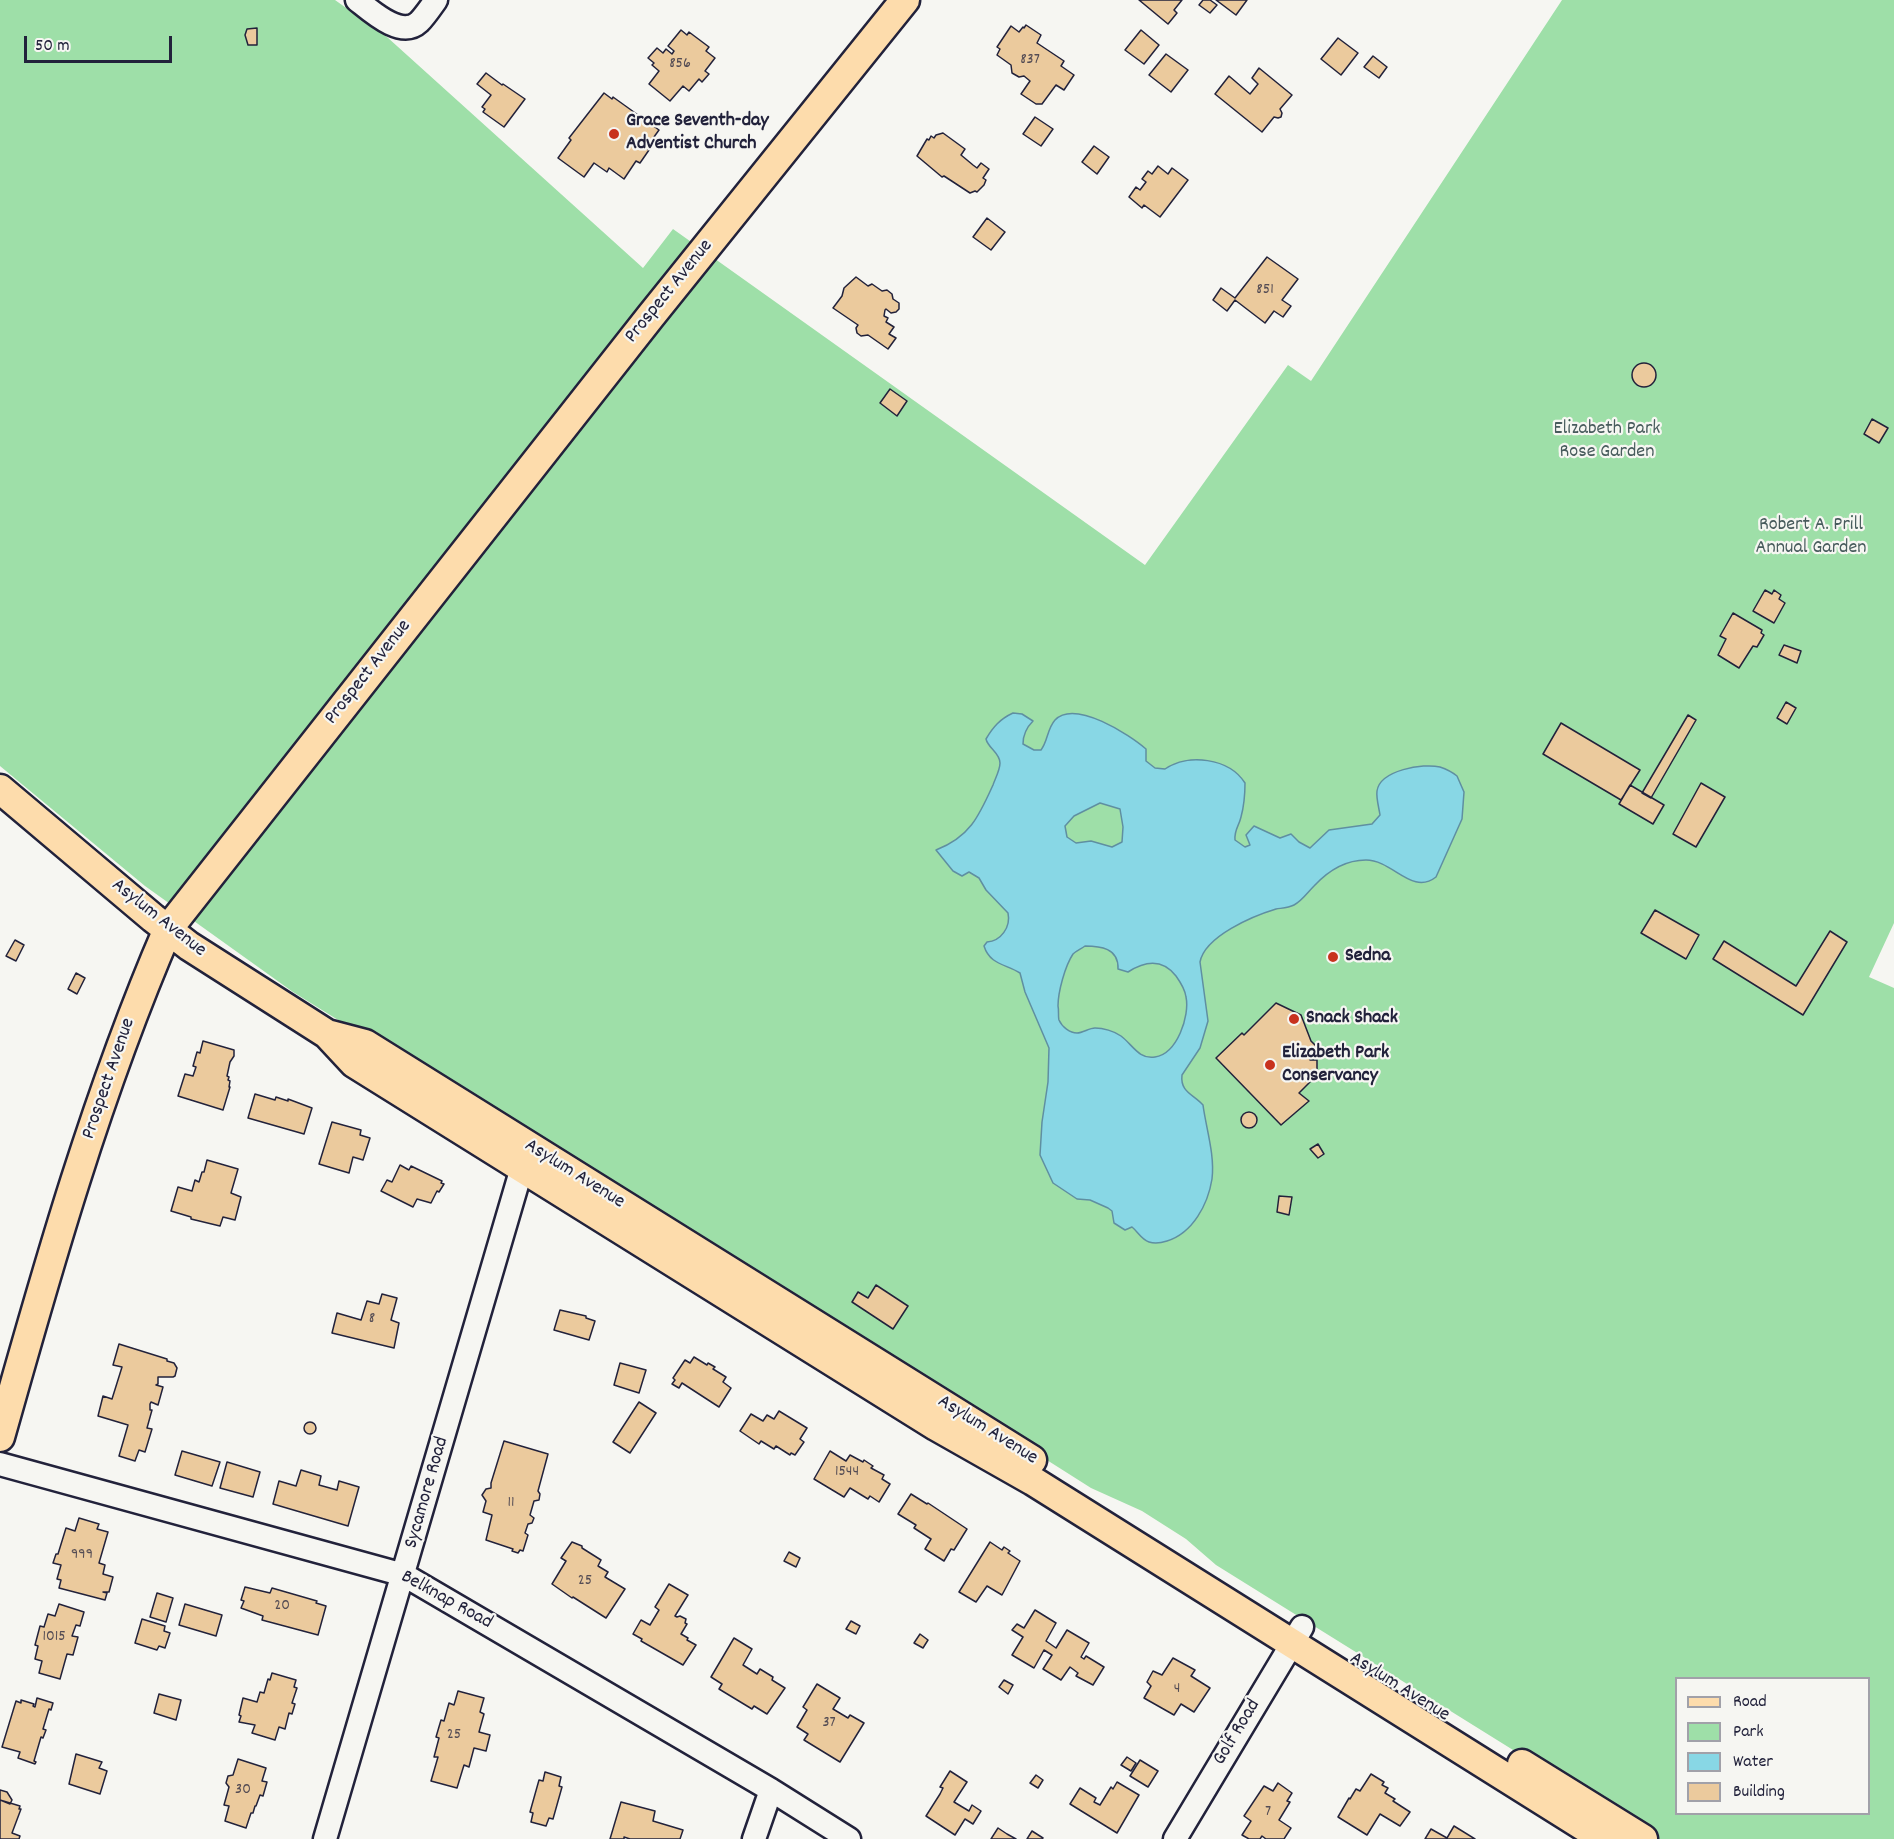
<!DOCTYPE html>
<html>
<head>
<meta charset="utf-8">
<style>
	body { margin:0 }
	#map { position:relative; width:1894px; height:1839px; overflow:hidden; background:#f6f6f2; font-family:Dekko,sans-serif }
	canvas { display:block }
	.legend { position:absolute; left:1675px; top:1677px; width:195px; height:138px; box-sizing:border-box; background:#f6f6f2; border:2px solid #a1a1a9; margin:0; padding:8px 10px; list-style:none; font-size:18px; color:#22223b }
	.legend li { display:flex; align-items:center; gap:12px; height:30px }
	.legend b { width:30px; border:2px solid #a1a1a9 }
	.scale { position:absolute; left:24px; top:36px; width:148px; height:27px; box-sizing:border-box; border:3px solid #22223b; border-top:0; padding-left:8px; font-size:18px; line-height:21px; white-space:nowrap; color:#22223b; -webkit-text-stroke:4px #f6f6f2; paint-order:stroke }
</style>
</head>
<body>
<div id="map">
<canvas width="1894" height="1839"></canvas>
<ul class="legend">
<li><b style="height:8px;background:#fddcac"></b>Road</li>
<li><b style="height:16px;background:#9edfa8"></b>Park</li>
<li><b style="height:16px;background:#88d7e5"></b>Water</li>
<li><b style="height:16px;background:#ebca9d"></b>Building</li>
</ul>
<div class="scale">50 m</div>
</div>
<script>
const c = document.querySelector('canvas').getContext('2d');
c.lineJoin = 'round';
function fill(path, color) { c.fillStyle = color; c.fill(path, 'evenodd'); }
function strokePath(path, color, width, dash) { c.strokeStyle = color; c.lineWidth = width; c.lineCap = dash ? 'butt' : 'round'; c.setLineDash(dash || []); c.stroke(path); }
function drawText(font, color, halo, rows, align = 'center') {
  c.font = font + ' Dekko,sans-serif'; c.lineWidth = 4.5; c.setLineDash([]); c.textBaseline = 'middle'; c.strokeStyle = halo; c.fillStyle = color; for (const [text, x, y, turn = 0] of rows) {
    c.save(); c.translate(x, y); c.rotate((+turn || 0) * Math.PI / 180); c.textAlign = isNaN(turn) ? turn : align; if (halo) c.strokeText(text, 0, 0); c.fillText(text, 0, 0); c.restore();
  }
}
fill(new Path2D(`
	M0,0h335l52,37 256,231 30,-39 472,336 143,-200 23,16 251,-381h332v923l-25,54 25,11v851h-238l-440,-274 -30,-26 -44,-28 -51,-23 -93,-59 -18,-18 -276,-171 -295,-176 -116,-72 -148,-106 -145,-120zM1676,1678h192v136h-192z`), '#9edfa8');
const water = new Path2D(`
	M1013,713l9,1 11,7c-6,6 -10,14 -10,23l11,6h7c7,-9 6,-21 14,-30 20,-21 75,15 91,29v12l9,7 10,1c23,-16 64,-11 80,14 0,10 -1,23 -4,34 -2,9 -7,13 -6,23l10,7 5,-2 -4,-10 8,-9 26,12 11,-4 8,8 11,6 19,-18 43,-6 8,-9c-1,-7 -4,-17 -3,-24 3,-21 46,-28 63,-24 6,2 12,5 17,9l7,16 -2,27 -26,58c-24,19 -43,-17 -70,-17 -21,0 -39,12 -52,26 -7,7 -12,15 -20,19 -6,3 -12,3 -18,4 -23,7 -71,27 -76,53l8,59 -8,27 -18,27c-2,17 11,19 21,30 3,23 12,50 9,74 -4,25 -19,54 -45,62 -6,2 -12,3 -18,1 -7,-2 -12,-11 -17,-15l-7,3 -11,-7 -2,-12 -4,-3 -18,-8 -13,-1 -24,-16 -13,-28 2,-33 6,-40 1,-34 -24,-56 -5,-19c-14,-9 -30,-8 -36,-27l3,-4c14,-1 24,-15 21,-29l-22,-23 -7,-12 -10,-6 -7,4 -9,-5 -17,-21c34,-13 43,-34 57,-65 2,-6 7,-15 7,-22 0,-10 -12,-15 -14,-24 7,-12 14,-20 27,-26zM1100,803l20,6 3,18 -1,15 -10,5 -21,-6 -15,2 -9,-6 -2,-11 9,-10zM1085,946c15,0 34,2 33,23l10,3c17,-11 34,-14 48,4 5,7 9,13 10,21 4,19 -9,57 -31,60 -16,3 -23,-13 -34,-21 -7,-5 -18,-8 -26,-8 -6,0 -12,5 -18,5 -7,0 -15,-6 -18,-13 -1,-3 0,-10 -1,-14 0,-14 7,-40 15,-52 3,-3 8,-5 12,-8z`);
fill(water, '#88d7e5');
strokePath(water, '#5f8fa1', 1.5);
const building = new Path2D(`
	M1139,0h43l-8,10 3,3 -9,11z
	M1203,0h7l7,5 -7,8 -11,-8z
	M1216,0h31l-11,15z
	M1026,25l15,10 -4,8 27,18 -3,5 13,9 -10,15 -8,-5 -14,19h-6l-15,-10 9,-13 -6,-5 -5,1 -7,-4 -1,-8 -14,-10 3,-6 -3,-2 14,-21 8,6 4,-5 1,1z
	M257,28v17h-9l-3,-10 2,-6z
	M681,30l6,5 2,-3 20,15 -3,4 9,7 -10,13 4,3 -7,8 -3,-3 -10,12 -6,-5 -13,15 -21,-17 10,-13 -7,-6 2,-2 -6,-5 9,-10 6,5 3,-4 6,5 2,-3 -6,-5z
	M1141,30l18,15 -15,19 -19,-14z
	M1338,38l20,15 -17,22 -20,-16z
	M1166,54l22,16 -17,22 -22,-17z
	M1373,56l14,11 -8,11 -15,-11z
	M1259,68l33,27 -12,14 2,4 -1,4 -3,1 -4,-1 -12,15 -47,-38 14,-18 21,18 8,-10 -6,-6z
	M486,73l16,12 1,-1 22,15 -21,28 -21,-15 2,-3 -3,-2 9,-12 -14,-11z
	M604,93l8,6 1,-2 46,33 -13,18 3,2 -9,13 -4,-2 -12,18 -15,-11 -2,4 -13,-9 -10,14 -26,-19 13,-18 -2,-2z
	M1035,117l18,12 -12,17 -18,-12z
	M943,133l22,16 -4,6 12,10 4,3 4,-5 8,6 -6,9 3,2 -2,5 -7,7 -2,-1 -5,2 -26,-17 -2,1 -25,-21 10,-17 2,1 2,-4 3,2 2,-3z
	M1094,146l15,11 -12,17 -15,-12z
	M1158,166l10,8 4,-6 16,12 -28,37 -16,-12 -2,3 -13,-11 7,-10 4,3 6,-8 -4,-3 6,-8 4,3z
	M987,218l18,14 -14,18 -18,-13z
	M1267,257l31,22 -16,21 9,6 -8,11 -9,-6 -9,12 -30,-23 -8,11 -14,-11 8,-12 14,10z
	M856,277l12,9 4,-2 10,7 5,-1 5,4 1,5 6,4v6l-3,3 -5,1 -5,-4 -1,1 -1,6 4,2 -2,4 8,5 -5,7 7,4 -8,11 -20,-14 -7,1 -4,-3 -1,-5 2,-3 -25,-17 9,-12 2,-8z
	M1632 375a12 12 0 1 1 24 0a12 12 0 1 1-24 0Z
	M890,389l17,12 -10,15 -17,-13z
	M1872,419l16,9 -9,15 -15,-9z
	M1765,590l7,4 2,-4 7,5 -2,4 6,4 -11,20 -21,-12z
	M1733,613l29,17 -1,3 3,2 -7,12 -4,-1 -14,22 -21,-13 8,-16 -6,-3z
	M1784,645l17,6 -4,12 -18,-8z
	M1786,702l10,6 -9,16 -10,-6z
	M1688,715l8,5 -45,78 -9,-5z
	M1561,723l79,47 -19,30 -78,-46z
	M1701,783l24,14 -29,50 -23,-13z
	M1630,785l34,20 -11,19 -34,-20z
	M1655,910l44,25 -13,24 -45,-26z
	M1830,931l17,11 -44,73 -90,-56 11,-18 72,45z
	M15,940l9,5 -8,16 -10,-5z
	M76,973l9,5 -8,16 -9,-5z
	M1276,1003l25,12 10,26 5,5 -7,8 1,6h7v19h-7v3l-11,11 10,8 -28,24 -65,-67 26,-25 2,2z
	M203,1041l31,9v6l-4,6 -3,14 2,1 -1,3 2,1 -1,6h1l-7,23 -45,-14 7,-22 8,2 3,-9 -3,-1 4,-14 3,1z
	M255,1094l20,6 1,-3 12,4v-2l24,9 -8,26 -56,-16z
	M1241 1120a8 8 0 1 1 16 0a8 8 0 1 1-16 0Z
	M332,1122l29,8 -1,5 10,3 -7,22 -10,-3 -4,16 -30,-9z
	M1318,1144l6,10 -6,4 -8,-9z
	M207,1160l31,9 -7,24 10,4 -6,23 -12,-3 -3,9 -29,-7v-2l-20,-6 7,-24 14,4 3,-11 4,2 3,-10h2z
	M400,1165l9,5 2,-4 31,15 -1,2 3,1 -5,8 -2,-1 -6,12 -14,-4 -4,8 -32,-16 6,-11 5,2z
	M1279,1196l13,1 -3,18 -12,-3z
	M876,1285l32,21 -15,23 -41,-27 6,-10 10,6z
	M382,1294l15,4 -6,22 8,3 -5,25 -62,-15 5,-20 24,7 6,-19 12,3z
	M560,1310l26,6v2l9,3 -6,19 -35,-10z
	M119,1344l48,15v2l7,2 3,5 -2,8 -2,1h-15v7l-2,1 7,2 -5,18 -7,-3 -1,2v6h2l-5,18 5,1 -7,23 -6,-2 -4,11 -16,-5 9,-31 -30,-9 5,-20 9,3 10,-32 -9,-2z
	M694,1357l13,8 1,-2 7,4 -2,2 13,8 -3,5 8,6 -12,19 -37,-24 -3,5 -7,-4 3,-4 -2,-2 12,-18 5,3z
	M620,1363l26,7 -7,23 -25,-8z
	M639,1402l17,11 -26,40 -17,-11z
	M779,1411l28,17 -7,11 4,3 -9,13 -4,-2 -1,2 -14,-9 -2,3 -13,-8 -2,3 -19,-13 11,-17 12,7 4,-6 7,4z
	M304 1428a6 6 0 1 1 12 0a6 6 0 1 1-12 0Z
	M504,1441l44,13 -10,37 2,3 -1,6 -5,1 -4,14 4,3 -2,5 -4,1 -3,9 3,2 -5,16 -3,-1 -2,3 -6,-2 1,-2 -27,-9 6,-25 -9,-3 3,-11 -4,-6 4,-6 5,-1v-5z
	M182,1451l38,11 -8,24 -37,-11z
	M830,1451l16,10 4,-6 13,7 1,-2 9,6 -2,2 13,7 -2,4 8,5 -11,18 -9,-6 -2,3 -18,-11 -6,9 -30,-18z
	M227,1462l33,10 -7,25 -33,-9z
	M301,1470l20,6 -2,9 18,5 2,-9 20,6 -11,39 -75,-22 6,-23 17,5z
	M911,1494l16,10 1,-1 39,26 -13,21 -3,-1 -7,12 -19,-12 6,-10 -17,-11 2,-3 -18,-11z
	M79,1518l20,6 -2,5 11,3 -9,31 6,2 -2,9 10,3 -4,15h-6l4,1 -2,7 -46,-12 2,-8 -4,-1 4,-14 -8,-2 3,-9h2l8,-26 9,3z
	M572,1542l10,4v2l19,12 -3,6 10,6 -3,5 20,12 -19,29 -33,-21 -1,1 -20,-14 14,-23 -5,-3z
	M990,1542l12,8 2,-3 6,4 -2,2 12,8 -18,34 -15,-9 -11,16 -17,-10z
	M789,1552l11,6 -4,9 -12,-6z
	M669,1584l19,11 -13,21 2,1 3,-1 6,3 -1,4 2,1 -6,10 7,4 -1,2 9,5 -13,20 -42,-24 1,-2 -9,-5 8,-14 9,5 9,-15 -4,-3z
	M245,1587l25,6 2,-5 45,13 -1,2 10,3 -8,29 -56,-15 1,-4 -22,-8 3,-7 -3,-1z
	M157,1593l16,5 -7,24 -16,-5z
	M59,1604l25,8 -4,14 -4,-1 -4,11 6,1 -5,18 -6,-1 -7,25 -21,-6 3,-12 -7,-2 3,-13 -3,-1 5,-19 4,1 4,-13 7,2z
	M185,1604l37,11 -6,21 -37,-11z
	M1035,1610l21,13 -10,18 10,7 11,-18 22,13 -8,14 3,2 2,-3 18,11 -11,18 -17,-9 2,-3 -8,-6 -9,13 -18,-11 9,-14 -8,-5 -10,18 -22,-13 11,-18 -11,-7 5,-6 7,4z
	M142,1619l23,7 -1,5 6,2 -5,15 -6,-2 -2,4 -22,-7z
	M851,1621l9,5 -4,8 -10,-5z
	M920,1634l8,6 -5,8 -9,-5z
	M734,1638l18,11 -9,16 14,9 3,-5 13,8 -1,3 13,8 -18,26 -13,-8 -2,3 -33,-20 3,-5 -11,-7z
	M1173,1658l22,12 -4,6 19,12 -16,24 -13,-8 -7,11 -30,-17 7,-12 -4,-4 6,-11 9,4z
	M272,1673l24,7 -2,7 3,1 -5,15 3,1 -3,10 -3,-1 -4,16 -6,-2 -4,13 -23,-7 3,-8 -16,-3 2,-6 -2,-1 4,-17 14,4 3,-10 4,1 4,-14 2,1z
	M1004,1680l9,5 -5,9 -9,-7z
	M817,1684l23,14 -7,11 15,9 2,-3 14,8 -24,39 -36,-22 4,-6 -11,-7 10,-17 -4,-3z
	M458,1691l26,7 -4,14 4,2 -5,18 11,3 -4,16 -12,-3 -5,19 -5,-2 -7,23 -26,-7 7,-24h-4l5,-19 -3,-1 5,-17 3,1 5,-18 5,2z
	M159,1694l22,6 -5,20 -22,-7z
	M37,1698l16,5 -2,7 -2,-1 -6,20 3,1 -3,8 -2,-1 -7,24 2,1 -1,2 -17,-6 2,-6 -18,-5 14,-46 5,2v-3l13,4 -1,2 2,1z
	M76,1754l26,8 -3,6 8,3 -7,23 -31,-10z
	M1127,1757l9,6 -5,8 -10,-6z
	M238,1759l28,9 -4,13 5,1 -4,14 -3,-1 -4,11h-1l-2,7h-2l-5,15 -21,-7 4,-15 -5,-1 5,-18 -3,-4 2,-7 5,-1z
	M1140,1760l18,11 -10,16 -18,-11z
	M950,1771l17,11 -13,20 15,9 3,-6 9,6 -8,13 -8,-5 -10,16 -29,-19 14,-22 3,-6 -3,-1z
	M545,1772l16,5 -2,9 3,1 -9,32 -4,-1 -3,8 -15,-4 2,-9 -3,-1 9,-32 4,1z
	M1371,1774l13,8 -2,3 6,3 -3,5 10,6 -2,2 17,11 -10,14 -20,-12 -13,21 -29,-18 11,-19 1,1 6,-10 4,2z
	M1036,1775l7,5 -5,8 -8,-5z
	M1117,1782l22,13 -22,38 -47,-29 10,-16 16,10 -2,4 6,3 11,-18 2,2z
	M1278,1783l14,10 -5,8 3,1 -11,18 12,8 -7,11h-18l-4,-3 -2,3h-11l-7,-4 9,-14 -7,-5 20,-30 9,5z
	M0,1790l7,2 5,8 -2,4 -10,-4z
	M0,1800l20,6 -1,3h2l-9,24 8,3 -1,3h-19z
	M621,1802l34,9 -2,10 30,9 -3,9h-50l-6,-2v2h-14z
	M1454,1826l21,13h-50l6,-10 16,9z
	M998,1828l9,6 9,5h-25z
	M1032,1831l11,7 -1,1h-15z`);
fill(building, '#ebca9d');
strokePath(building, '#22223b', 1.5);
const minor = new Path2D(`
	M357,0c14,11 44,39 62,22 6,-6 12,-15 17,-22
	M0,1464l404,111 367,215 78,49
	M325,1839l201,-685
	M754,1839l17,-49
	M1175,1839l127,-212`);
const major = new Path2D(`
	M0,789l153,129 36,28 138,88 27,29 582,363 97,55 571,358
	M327,1034l38,10 667,416
	M0,1437c48,-171 97,-344 168,-508l482,-612 255,-317
	M1522,1764l121,75`);
strokePath(minor, '#22223b', 27);
strokePath(major, '#22223b', 33);
strokePath(minor, '#f6f6f2', 22);
strokePath(major, '#fddcac', 28);
for (const [x, y, r, color] of [
	[614,134,6,"#c8321e"],
	[1333,957,6,"#c8321e"],
	[1294,1019,6,"#c8321e"],
	[1270,1065,6,"#c8321e"]
]) { const dot = new Path2D(); dot.arc(x, y, r, 0, 2 * Math.PI); c.fillStyle = color; c.fill(dot); strokePath(dot, '#f6f6f2', 2); }
drawText('16px', '#544c54', null, [
	["837",1030,61],
	["856",680,65],
	["851",1265,291],
	["8",372,1320],
	["1544",847,1473],
	["11",511,1504],
	["999",82,1556],
	["25",585,1582],
	["20",282,1607],
	["1015",54,1638],
	["4",1177,1690],
	["37",829,1724],
	["25",454,1736],
	["30",243,1791],
	["7",1268,1813]
]);
drawText('bold 20px', '#22223b', '#f6f6f2', [
	["Grace Seventh-day",626,122],
	["Adventist Church",626,145],
	["Sedna",1345,957],
	["Snack Shack",1306,1019],
	["Elizabeth Park",1282,1054],
	["Conservancy",1282,1077]
], 'left');
drawText('20px', '#22223b', '#f6f6f2', [
	["Prospect Avenue",670,292,-51],
	["Prospect Avenue",369,673,-52],
	["Asylum Avenue",158,919,38],
	["Prospect Avenue",110,1079,-71],
	["Asylum Avenue",574,1175,32],
	["Asylum Avenue",987,1431,32],
	["Sycamore Road",428,1493,-74],
	["Belknap Road",446,1601,29],
	["Asylum Avenue",1399,1688,32],
	["Golf Road",1238,1733,-59]
]);
drawText('20px', '#475b5c', '#f6f6f2', [
	["Elizabeth Park",1607,430],
	["Rose Garden",1607,453],
	["Robert A. Prill",1811,526],
	["Annual Garden",1811,549]
]);
</script>
</body>
</html>
